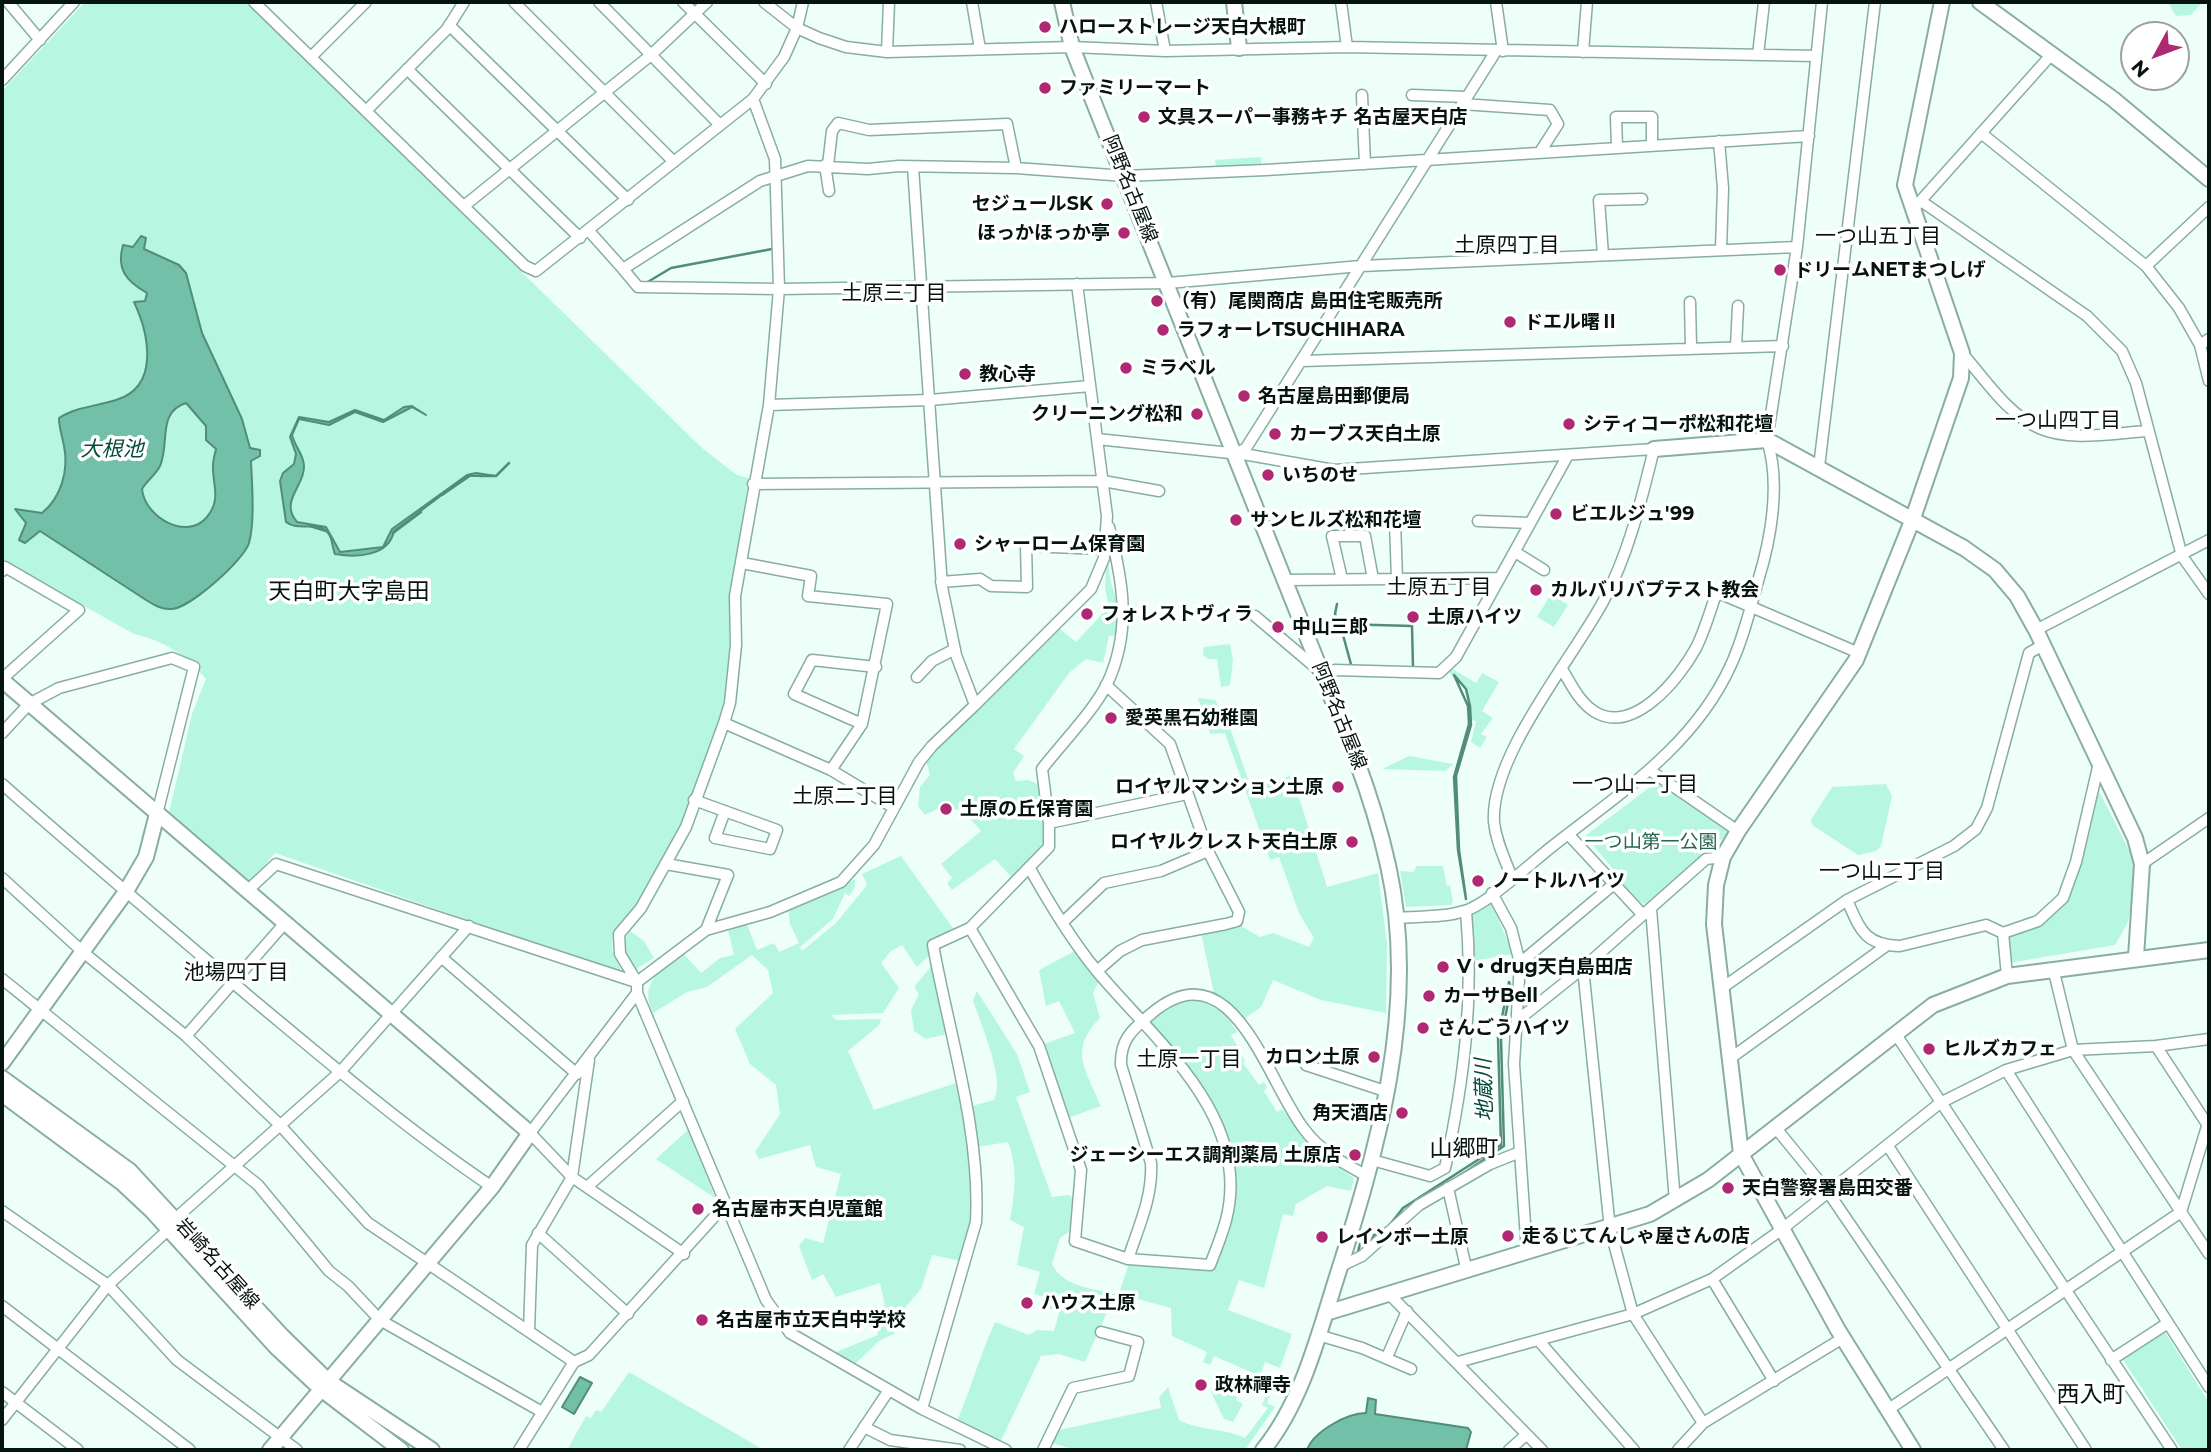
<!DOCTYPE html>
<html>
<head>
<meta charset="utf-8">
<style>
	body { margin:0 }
	#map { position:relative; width:2211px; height:1452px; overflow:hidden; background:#eefef8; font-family:Montserrat,sans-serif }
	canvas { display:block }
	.frame { position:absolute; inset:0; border:4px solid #06140f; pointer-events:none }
	.north { position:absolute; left:2120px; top:21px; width:70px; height:70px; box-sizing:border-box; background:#fff; border:2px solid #9ba19f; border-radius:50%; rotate:229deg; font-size:19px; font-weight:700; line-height:28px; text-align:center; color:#06140f }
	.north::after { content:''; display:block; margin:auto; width:24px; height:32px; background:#ae2971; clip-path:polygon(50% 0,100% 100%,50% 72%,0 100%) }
</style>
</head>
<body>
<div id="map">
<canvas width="2211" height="1452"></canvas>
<div class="frame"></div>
<div class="north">N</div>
</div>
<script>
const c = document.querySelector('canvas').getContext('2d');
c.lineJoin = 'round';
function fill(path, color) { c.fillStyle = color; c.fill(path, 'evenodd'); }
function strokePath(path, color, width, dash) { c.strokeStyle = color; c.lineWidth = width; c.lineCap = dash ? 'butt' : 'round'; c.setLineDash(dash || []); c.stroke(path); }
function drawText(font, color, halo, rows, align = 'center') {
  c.font = font + ' Montserrat,"Noto Sans JP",sans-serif'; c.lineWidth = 7; c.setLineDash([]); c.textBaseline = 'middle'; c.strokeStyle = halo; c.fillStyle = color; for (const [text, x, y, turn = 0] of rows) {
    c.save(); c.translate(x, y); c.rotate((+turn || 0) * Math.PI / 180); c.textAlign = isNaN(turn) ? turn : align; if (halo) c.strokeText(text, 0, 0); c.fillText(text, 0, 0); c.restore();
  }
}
fill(new Path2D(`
	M85,2h160l457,446 35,27 12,3 -20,123v53l-5,52 -42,117 -43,78 -26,35 -1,14 11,24 -348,-121 -23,27h-6l-77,-67 23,-99 14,-35c-19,-23 -43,-39 -72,-45l-132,-74v-469z
	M2168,2h32l1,2 -10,11 -15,1z
	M1261,157v7l-45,3 -1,-7z
	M1107,547h3c-4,16 0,46 12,58l-4,30 -9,1 -6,27 -17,-4 -17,14 -55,76 10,7 -11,17 3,8 12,-1 12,5 6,38v23l-33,33 -18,-20 -43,31 -5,-7 5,-5 -11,-14 40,-33 -18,-20 -20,-5 -18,9 -7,-9 2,-19 10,-12 -4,-15 134,-131 16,13 33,-35 -4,-18z
	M1551,594l17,11 -14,22 -17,-10z
	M1230,644l3,16 -3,25 -9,2 -4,-28h-9l-5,-4 1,-8z
	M1449,667l27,16 6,-10 17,9 -17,29 11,7 -12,16 6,3 -7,11 -9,-6 5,-21 -6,-1 -4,-31 -20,-19z
	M1198,698l17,2 8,14h14l-7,14 22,62 40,-15 35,112 51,-14 9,71 -1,69 -65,-13 -48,-20 -12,27 -17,12 -19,-20 -11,-6 -13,-60 40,-7 19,11 13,-4 36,14 5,-9 -15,-25 -20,-56 -9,3 -45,-127 -15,1z
	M1409,756l44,8 -7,7 -64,-2z
	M1658,781l70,49v4l-81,70 -6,-1 -26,-27v-5l-30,-35z
	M2095,783l36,71 4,26 -7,42 -13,23 -106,18 -3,-21 2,-4c18,-8 39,-14 52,-29 24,-27 29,-91 35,-126z
	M1886,784l6,12 -11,50 -5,5 -18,4 -46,-30 -1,-5 21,-33z
	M901,856l54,75 -38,36 -15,-22 -11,6 -10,12 18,25 -16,25 -52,2 6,5 44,-1 -2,6 -31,26 26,59 82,-27 13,66 4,48 -1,25 -11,39 -29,-6 -11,34 -18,21 -9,24 -15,7 -26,25 -22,-12 47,-19 -2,-8 12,-6 -8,-38 -44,14 -13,-23 -11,6 -13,-34 6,-8 18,5 18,-69 -25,-7 -6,-22 -51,14 -4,-7 25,-38 -4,-29 -26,-21 -15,-35 38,-36 -5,-23 -16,-15 -45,32 -20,5 -34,21c-15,-29 8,-45 30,-60l18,20 19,-15 14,-3 -6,-25 19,-6 10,26 17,-7 5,9 20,-9 -9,-19 -2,-17 50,-18 17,-10v8l-6,9 -4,-3 -12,26 -33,28 2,4 34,-28 31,-38 -5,-11z
	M1417,866h26l4,20 3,-1 3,17 -2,3 -45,2 -6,-36 13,1z
	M1486,903l6,1 21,50 -40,7 -2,-47z
	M630,931l14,10 10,17 -18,11 -5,-2 -8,-25z
	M1075,951l24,30 -6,12 7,25c-32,32 -14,52 1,88l-33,12 -27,-73 34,-12 -16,-32 -13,5 -7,-36z
	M933,964l14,70 -21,5 -12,-8 -3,-21 8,-16 -5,-7z
	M977,991l40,63 13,38 -14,5 36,100 17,-2 4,4 -4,33 -9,6 -8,26c11,23 40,24 63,30l-30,68 -26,-8 -18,2 -41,87 -43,-22c14,-33 23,-66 38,-99l34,13 8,-5 17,1 8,-28 -3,9 -16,-6 2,-9 -11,-3 6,-22 -23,-7 7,-38 -14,-7c5,-28 8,-52 -2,-78l-31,5 -9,-40 26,-7c12,-20 -14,-77 -21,-100z
	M1188,998l29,5 17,20 -2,2 5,7 -6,3 14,26 -2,2 16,22 5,-3 3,6 -3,3 13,21 5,-3 31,41 41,28 -3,13 -24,-5 -31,18 -3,12 -10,-2 -19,74 -25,-8 -11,30 64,24 -12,34 -15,-6 -5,14 -46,-20 -4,9 -7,-3 4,-10 -35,-16 -1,-28 -52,-14 10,-31 84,6c6,-16 14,-33 18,-50 18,-82 -33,-137 -81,-193l1,-8z
	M690,1128l25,70 -59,-39z
	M2165,1332l44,71 -1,47h-26l-60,-92z
	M629,1372l135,78h-197l19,-34 5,2 5,-8 5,2z
	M1214,1386l23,11 -1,3 7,4 -10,18 -9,-3 -13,-27z
	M1168,1387l11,33c21,11 45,8 66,18l23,-30 -6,-3 4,-10 -7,-3 1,-3 11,4 -4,10 8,4 -30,43h-170l-23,-7 7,-13 102,-22 -2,-11z`), '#b7f7e2');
const water = new Path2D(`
	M141,236l5,2 -2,11 35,16 7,8 16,60 40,86 8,29 10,2v6l-9,5c1,22 4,61 -2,82 -5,17 -59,65 -77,66 -10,1 -18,-4 -26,-9l-106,-69 -15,12 -6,-3 7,-17 -11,-14 27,4c19,-15 27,-43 22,-67 -2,-11 -5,-18 -5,-28 17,-11 38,-12 57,-18 44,-13 33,-66 18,-98l11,-1 2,-8c-21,-12 -31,-24 -24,-48l10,2zM186,403l20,23v14l10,9c-1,5 -3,11 -3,16 -1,19 9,34 -6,52 -20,24 -62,1 -65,-28 5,-9 13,-13 18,-23 10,-23 -3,-54 26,-63z
	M412,406l14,9 -14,-8 -29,15 -28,-10 -26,13 -30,-6 -7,16c3,12 12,20 12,31 1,20 -25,35 -7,56l29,5 14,25 43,-5 9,-18 75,-54 9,-2 20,3h-29l-73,55c-5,25 -37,27 -59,23 -3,-6 -2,-16 -7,-21 -10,-13 -30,-1 -42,-11l-6,-41 3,-8 11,-9 2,-10 -6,-17 9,-20 30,5 26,-12 29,10 20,-13z
	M580,1377l12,6 -18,31 -12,-7z
	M1368,1398l8,2 -1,14 93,14 3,4 -5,18h-159c6,-18 40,-37 59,-37z`);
fill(water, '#72c0a8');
strokePath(water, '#528c7a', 2);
strokePath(new Path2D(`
	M646,283l25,-15 101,-19
	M480,476h16l13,-13
	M442,495l29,-20
	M310,526l16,5
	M393,533l28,-21
	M1337,604l-2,10 5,10 72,2 1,42
	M1340,624l12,44
	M1454,675l12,14 4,17 1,19 -15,51 3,74 7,49 -8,-49 -4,-73 15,-53 -1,-18z
	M1509,982l2,6 -10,50 3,108 -97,65 -50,45 3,-12 5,3 5,-3 4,-9 14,-8 15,-19 98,-63 -3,-108z`), '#528c7a', 2.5);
const street = new Path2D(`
	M8,2l32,38
	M254,2l271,264 11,5 217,-172 31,-42 13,-29 6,-26
	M514,2l160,160
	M599,2l121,123
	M683,2l83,82
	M764,2l33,26 22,10 27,9 41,5 185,-5 93,4 182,-4 469,9
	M972,2l8,47
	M1156,2l9,49
	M1341,2l6,45
	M1496,2l7,49
	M449,25l179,175
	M887,52l2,-50
	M1583,52l4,-50
	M1758,55l6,-53
	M311,57l55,-55
	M407,69l173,169
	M2,80l72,-78
	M1362,95l3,69
	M1412,95l55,2
	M1462,104l88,6 8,14 -18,28
	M366,111l81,-82 17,-27
	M1981,133l165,133 33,42 21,37 9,36
	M1719,141l4,47 -2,62
	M1617,147l-1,-30h36v28
	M825,165l4,26
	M828,165l4,-34 6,-8 31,7 138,-6 9,44
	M913,167l29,420 14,68 19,50 116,-116 13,-31 3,-42 -30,-232
	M1921,201l166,115 35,35 14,32 46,173 27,38
	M464,206l187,-151 56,-53
	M1916,206l135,-151
	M589,231l34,38 137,-88 48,-15 60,3 31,-3 117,2 109,8 141,-6 543,-34
	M1603,255l-4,-55 43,-1
	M2146,266l63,-59
	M623,269l15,18 141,2 389,-6 193,-17 436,-19
	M1690,302l1,45
	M2200,345l9,-6
	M1736,347l2,-41
	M1962,353c22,25 46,62 77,75 31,14 75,5 108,3
	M1302,361l481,-15
	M769,405l161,-5 160,-14
	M1097,439l152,16 85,15 320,-21c-13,52 -25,104 -50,151 -32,60 -114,156 -110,222 2,20 11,37 18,56
	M1234,455l12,-7 250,-397
	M1819,467l56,-465
	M753,484l350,-3 56,10
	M1478,521l52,2
	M1395,522l2,57
	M1515,552l29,18
	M742,563l69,13 -3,20 79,8 -25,120 -31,46
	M2,571l3,-4 74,43 -77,69
	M1342,579l-10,-43h33l8,43
	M1284,580l216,-2
	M941,582l39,-3 11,7 36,1 -1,-41 78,3
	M1255,616l67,57 13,-3 104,3 17,-16 112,-202
	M2036,630l173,-90
	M1562,669c9,15 17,33 33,43 39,23 84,-33 101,-64 8,-16 13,-33 19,-51l6,-3 138,59
	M917,677l15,-16 23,-12
	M724,723l6,-20 6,-58 -1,-49 34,-191 10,-116 -4,-130 -22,-60
	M862,724l-68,-30 18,-34 64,7
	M2,733l27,-29 30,-16 113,-30 22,9 -37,147
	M1651,771l87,60
	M2,784c84,74 169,146 255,219 77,64 152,128 235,184
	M694,800l83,30 -7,19 -55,-11 10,-27
	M894,808l-63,-38 -107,-47 -38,104 -45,81 -22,26 1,20 17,28v11l129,307 24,33 132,76 84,41
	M1049,823l138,-29
	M1568,834l75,81
	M666,864l62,11 -22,55
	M2142,864l67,-46
	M2,878l81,74 103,84 93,88 89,99 206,139
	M247,891l29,-27 360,118
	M1492,893l19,35 9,35 -6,101 13,189
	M1847,900c13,29 17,45 53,46l86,-21 17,8 4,43
	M1651,909l24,292
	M1396,918c21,-2 48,0 68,-7 23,-6 69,-50 90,-66 66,-52 139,-98 176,-178 13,-27 20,-58 28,-86 13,-42 23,-98 9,-141l30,-193 25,-245
	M1062,923l42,-40 57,-12 47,-20
	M970,928l69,118 42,124 -6,71 53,18 82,6c6,-15 12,-30 16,-45 27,-104 -72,-180 -130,-250 -26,-32 -47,-67 -67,-103
	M2003,933l35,-12 25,-23 13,-36 23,-99
	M441,957l136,117
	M1520,963l94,-79
	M1583,968l27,261 23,85 70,109
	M2053,968l20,82 108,162
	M1097,971l23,-20 22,-11 84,-16 11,-3 2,-9 -31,-61 -38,-107 -64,-59
	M2,979l256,206 71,86 19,15 32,34 162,92
	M637,982l69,-52 64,-18 71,-30 33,-37 45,-83 13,-16 43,-41
	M1722,988l125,-88 107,-54 22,-17 11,-21 42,-155 14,-8
	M637,993l-107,140 42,44 112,77
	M1518,1020l65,-52 123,-109 17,-2
	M1895,1033l277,417
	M186,1036l99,-113
	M2156,1046l51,78
	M1728,1060l158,-114
	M1306,1065l82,27
	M2006,1070l203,317
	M1775,1127l53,65 176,258
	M1888,1146l198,304
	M1372,1160l58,16 15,-8c19,-87 29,-168 21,-257
	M587,1187l96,-86
	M1448,1188l19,84
	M2,1211l106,74 69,75 120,90
	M2181,1212l28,-92
	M176,1218l164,-146 129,-146
	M538,1233l90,81
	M1128,1259c10,-31 25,-62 23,-96l-30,-98c-1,-26 12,-36 31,-52 81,-67 114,67 152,116 16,22 39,34 63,47
	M1341,1266l21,-10 57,-51 71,-41 30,-12
	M1712,1279l62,102
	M1390,1295l152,155
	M2,1306l188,144
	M529,1331l3,-86 40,-68 17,-117
	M1318,1335l44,13 49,21
	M1539,1341l95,109
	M1387,1357l20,-46
	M2111,1360l57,-37
	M1458,1362l175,-48 79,-35 69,-49 159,-127 66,-33 67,-20 83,-4 53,-7
	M2,1392l76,58
	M922,1409l54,-187c5,-90 -27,-188 -43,-277l37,-17 79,-81v-24l-7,-54c19,-25 51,-57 65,-85 25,-53 16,-103 2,-157
	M1889,1409l292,-197 28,42
	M2,1420l106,-135 60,-55
	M864,1427l26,13 70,10
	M519,1450l55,-88 15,-7 135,-149
	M849,1450l40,-60
	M1043,1450l30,-62 56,-12 9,-34 -37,-10
	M1509,1450l17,-15
	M1678,1450l25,-27 140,-85`);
const secondary = new Path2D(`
	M1062,2l10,45 24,61 260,651c13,35 24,70 32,106 32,143 -11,286 -54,421 -17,55 -34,119 -71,164
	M1234,2l5,46
	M1980,2l133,97 96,80
	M1654,449l113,-9 197,108 31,22 22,26 19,34 99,208 7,26 -6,93
	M2,680l528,453 -38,54 -222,263
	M2,1063l123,-170 21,-36 11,-43
	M2,1078l128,93 152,165 46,45 104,69
	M2,1094l119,88 31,29 125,137 44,41 80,61
	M1326,1313l324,-99 58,-34 225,-175 74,-29 202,-26
	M1913,1450l-75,-120 -97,-176 -27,-230 2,-39 7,-28 15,-26 118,-171 56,-139 49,-143 1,-25 -57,-168 37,-183`);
strokePath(street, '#88aea1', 13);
strokePath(secondary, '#88aea1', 18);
strokePath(street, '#fff', 10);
strokePath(secondary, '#fff', 14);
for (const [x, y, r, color] of [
	[1045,27,7,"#ae2971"],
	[1045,88,7,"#ae2971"],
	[1144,117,7,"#ae2971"],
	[1107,204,7,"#ae2971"],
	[1124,233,7,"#ae2971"],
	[1780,270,7,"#ae2971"],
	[1157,301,7,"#ae2971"],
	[1510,322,7,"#ae2971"],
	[1163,330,7,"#ae2971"],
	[1126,368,7,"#ae2971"],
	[965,374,7,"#ae2971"],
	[1244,396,7,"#ae2971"],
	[1197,414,7,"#ae2971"],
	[1569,424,7,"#ae2971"],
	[1275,434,7,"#ae2971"],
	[1268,475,7,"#ae2971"],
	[1556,514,7,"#ae2971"],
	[1236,520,7,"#ae2971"],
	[960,544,7,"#ae2971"],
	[1536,590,7,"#ae2971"],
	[1087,614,7,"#ae2971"],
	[1413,617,7,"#ae2971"],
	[1278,627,7,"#ae2971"],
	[1111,718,7,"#ae2971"],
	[1338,787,7,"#ae2971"],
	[946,809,7,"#ae2971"],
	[1352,842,7,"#ae2971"],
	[1478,881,7,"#ae2971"],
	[1443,967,7,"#ae2971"],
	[1429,996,7,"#ae2971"],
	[1423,1028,7,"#ae2971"],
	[1929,1049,7,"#ae2971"],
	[1374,1057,7,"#ae2971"],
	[1402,1113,7,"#ae2971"],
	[1355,1155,7,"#ae2971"],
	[1728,1188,7,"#ae2971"],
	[698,1209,7,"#ae2971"],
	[1508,1236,7,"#ae2971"],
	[1322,1237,7,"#ae2971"],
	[1027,1303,7,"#ae2971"],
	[702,1320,7,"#ae2971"],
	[1201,1385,7,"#ae2971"]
]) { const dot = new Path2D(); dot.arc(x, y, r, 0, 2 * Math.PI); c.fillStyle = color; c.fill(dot); strokePath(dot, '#fff', 2.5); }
drawText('bold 19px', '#06140f', '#fff', [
	["ハローストレージ天白大根町",1059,27],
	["ファミリーマート",1059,88],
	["文具スーパー事務キチ 名古屋天白店",1158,117],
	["セジュールSK",1093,204,"right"],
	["ほっかほっか亭",1110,233,"right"],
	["ドリームNETまつしげ",1794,270],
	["（有）尾関商店 島田住宅販売所",1171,301],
	["ドエル曙Ⅱ",1524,322],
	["ラフォーレTSUCHIHARA",1177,330],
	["ミラベル",1140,368],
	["教心寺",979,374],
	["名古屋島田郵便局",1258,396],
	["クリーニング松和",1183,414,"right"],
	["シティコーポ松和花壇",1583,424],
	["カーブス天白土原",1289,434],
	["いちのせ",1282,475],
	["ビエルジュ'99",1570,514],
	["サンヒルズ松和花壇",1250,520],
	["シャーローム保育園",974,544],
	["カルバリバプテスト教会",1550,590],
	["フォレストヴィラ",1101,614],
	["土原ハイツ",1427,617],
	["中山三郎",1292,627],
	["愛英黒石幼稚園",1125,718],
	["ロイヤルマンション土原",1324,787,"right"],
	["土原の丘保育園",960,809],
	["ロイヤルクレスト天白土原",1338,842,"right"],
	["ノートルハイツ",1492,881],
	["V・drug天白島田店",1457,967],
	["カーサBell",1443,996],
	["さんごうハイツ",1437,1028],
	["ヒルズカフェ",1943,1049],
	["カロン土原",1360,1057,"right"],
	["角天酒店",1388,1113,"right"],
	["ジェーシーエス調剤薬局 土原店",1341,1155,"right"],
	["天白警察署島田交番",1742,1188],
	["名古屋市天白児童館",712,1209],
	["走るじてんしゃ屋さんの店",1522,1236],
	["レインボー土原",1336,1237],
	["ハウス土原",1041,1303],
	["名古屋市立天白中学校",716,1320],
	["政林禪寺",1215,1385]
], 'left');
drawText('19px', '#06140f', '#fff', [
	["阿野名古屋線",1130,189,68],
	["阿野名古屋線",1339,716,68],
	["岩崎名古屋線",217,1264,48]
]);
drawText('19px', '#276554', '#fff', [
	["一つ山第一公園",1651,842]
]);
drawText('21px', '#06140f', '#fff', [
	["一つ山五丁目",1878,237],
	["土原四丁目",1507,246],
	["土原三丁目",894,294],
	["一つ山四丁目",2058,421],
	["土原五丁目",1439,588],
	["一つ山一丁目",1635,785],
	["土原二丁目",845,797],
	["一つ山二丁目",1882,872],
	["池場四丁目",236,973],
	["土原一丁目",1189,1060]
]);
drawText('italic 21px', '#034b3b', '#fff', [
	["大根池",112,450],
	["地蔵川",1485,1090,-92]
]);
drawText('23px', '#06140f', '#fff', [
	["天白町大字島田",349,592],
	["山郷町",1464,1149],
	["西入町",2091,1395]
]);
</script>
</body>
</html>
